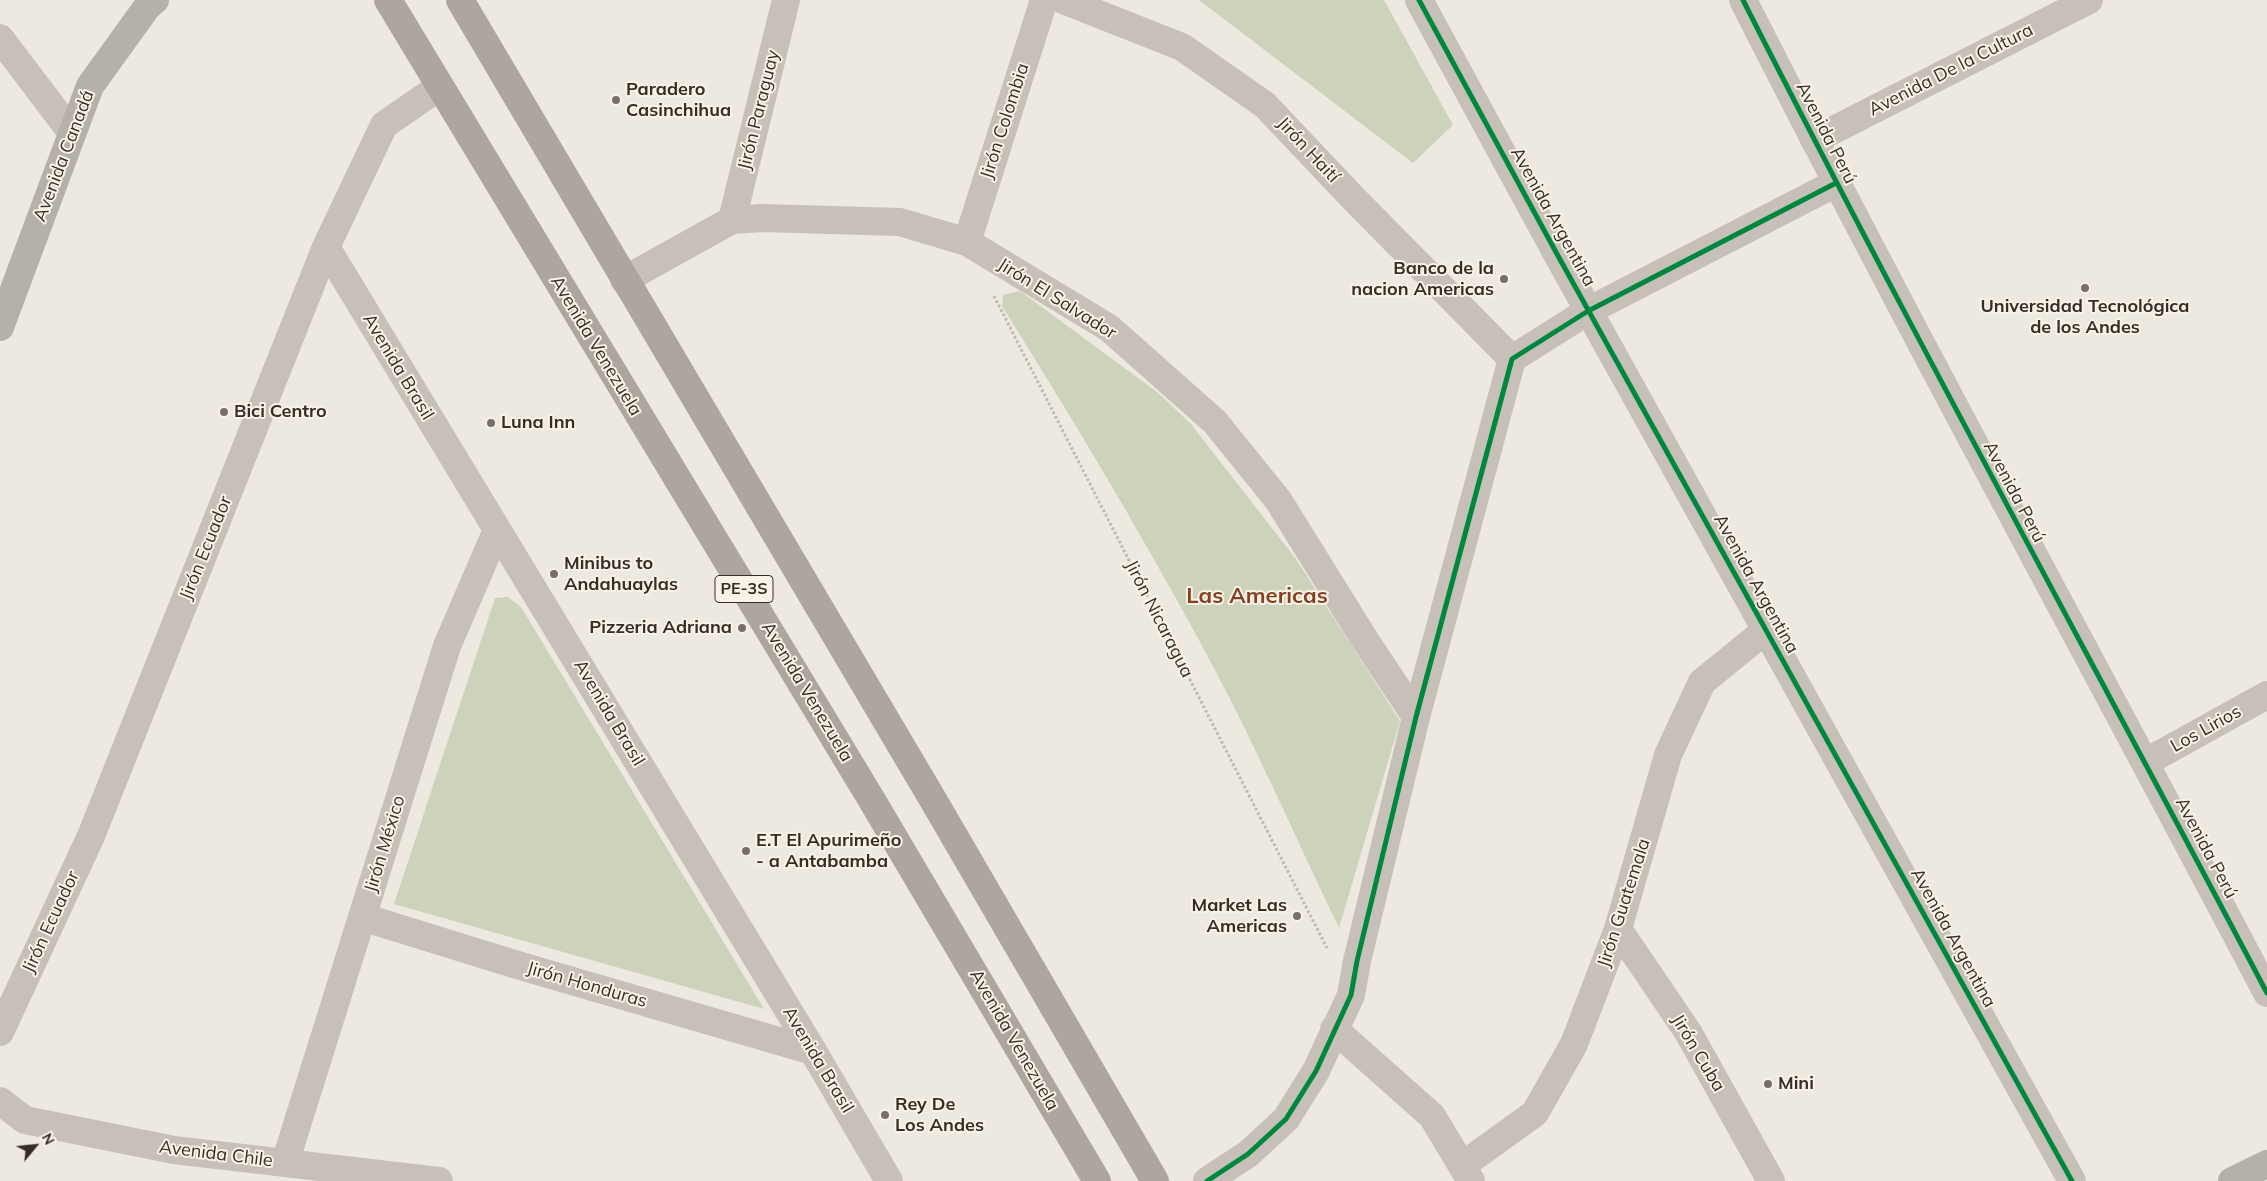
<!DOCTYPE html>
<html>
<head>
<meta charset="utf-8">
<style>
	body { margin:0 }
	#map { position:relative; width:2267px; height:1181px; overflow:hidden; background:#ede8e0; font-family:Mulish,sans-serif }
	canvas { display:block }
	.north { position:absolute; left:10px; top:1121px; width:50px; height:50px; -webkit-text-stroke:4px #f9f3e7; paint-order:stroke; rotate:62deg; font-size:14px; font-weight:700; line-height:20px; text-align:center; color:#362d28 }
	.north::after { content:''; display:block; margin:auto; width:18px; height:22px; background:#362d28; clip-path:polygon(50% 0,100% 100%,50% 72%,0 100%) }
</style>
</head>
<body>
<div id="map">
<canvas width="2267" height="1181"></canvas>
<div class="north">N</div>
</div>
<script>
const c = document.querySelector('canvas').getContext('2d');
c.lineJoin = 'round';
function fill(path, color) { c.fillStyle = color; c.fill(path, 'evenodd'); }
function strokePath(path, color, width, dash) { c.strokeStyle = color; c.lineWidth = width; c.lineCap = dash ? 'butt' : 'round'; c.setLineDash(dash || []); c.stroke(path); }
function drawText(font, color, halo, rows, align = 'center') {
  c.font = font + ' Mulish,sans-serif'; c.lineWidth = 4; c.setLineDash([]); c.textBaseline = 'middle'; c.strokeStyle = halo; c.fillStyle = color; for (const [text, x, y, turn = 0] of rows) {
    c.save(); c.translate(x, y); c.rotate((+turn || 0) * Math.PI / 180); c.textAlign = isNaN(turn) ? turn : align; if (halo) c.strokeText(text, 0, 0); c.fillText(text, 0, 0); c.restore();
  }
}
fill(new Path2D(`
	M1199,0h185l69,125 -40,38z
	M1020,291l137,101 34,32 105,135 104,162 -61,207c-46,-96 -88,-193 -139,-286 -62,-114 -129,-226 -198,-336l1,-11z
	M508,597l13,10 243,402 -370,-105 101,-306z`), '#ccd3ba');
strokePath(new Path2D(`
	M994,296l333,652`), '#beb8b2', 3, [2.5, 2.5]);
strokePath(new Path2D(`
	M1063,0l119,47 83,58 88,93 159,161
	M1419,0l138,254 515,927
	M1743,0c169,334 350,662 524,993
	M0,38l72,95
	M1814,140l275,-140
	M732,220l54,-220
	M967,242l77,-242
	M326,247l487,804 76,130
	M624,280l108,-60 30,-2 138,4 67,20 142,86 106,94 63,78 87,140 51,77
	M2146,762l121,-67
	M362,917l162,50 289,84
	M1618,929l70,103 83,149
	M1334,1029l98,87 39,65
	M0,1032l91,-196 235,-589 58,-122 55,-38
	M0,1101l25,19 149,30 265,31
	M285,1163l162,-517 50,-116
	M1463,1165l72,-52 39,-69 44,-115 50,-174 34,-73 64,-52
	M1207,1181l41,-27 38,-35 30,-48 35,-76 6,-34 59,-244 96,-358 76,-48 248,-128`), '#c6c0b9', 28);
strokePath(new Path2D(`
	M0,327l90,-241 57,-79 8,-7
	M2232,1181l35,-17`), '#b6b0aa', 28);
strokePath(new Path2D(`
	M388,0l482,797 227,384
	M460,0l472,798 223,383`), '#aca69f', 28);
strokePath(new Path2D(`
	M1419,0l138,254 515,927
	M1743,0c169,334 350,662 524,993
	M1207,1181l41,-27 38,-35 30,-48 35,-76 6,-34 59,-244 96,-358 76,-48 248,-128`), '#00873e', 5);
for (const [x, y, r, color] of [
	[616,100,5,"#766e68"],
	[1504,279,5,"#766e68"],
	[2085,288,5,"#766e68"],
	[224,412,5,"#766e68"],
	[491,423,5,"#766e68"],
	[554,574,5,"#766e68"],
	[742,628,5,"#766e68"],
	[746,851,5,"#766e68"],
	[1297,916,5,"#766e68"],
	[1768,1084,5,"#766e68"],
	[885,1115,5,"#766e68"]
]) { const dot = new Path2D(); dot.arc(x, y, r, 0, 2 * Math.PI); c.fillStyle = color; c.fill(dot); strokePath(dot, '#f9f3e7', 2); }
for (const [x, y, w] of [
	[744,589,58]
]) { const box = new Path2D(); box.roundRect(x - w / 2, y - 13.5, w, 27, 4); c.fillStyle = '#f9f3e7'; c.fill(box); strokePath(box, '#362d28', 1); }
drawText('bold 16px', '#362d28', null, [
	["PE-3S",744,589]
]);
drawText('18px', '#362d28', '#f9f3e7', [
	["Avenida De la Cultura",1951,70,-27],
	["Jirón Paraguay",759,110,-76],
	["Jirón Colombia",1005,121,-72],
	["Avenida Perú",1826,133,63],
	["Jirón Haití",1308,150,47],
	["Avenida Canadá",64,156,-69],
	["Avenida Argentina",1553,217,61],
	["Jirón El Salvador",1057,299,32],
	["Avenida Venezuela",596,346,59],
	["Avenida Brasil",398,367,59],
	["Avenida Perú",2014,492,62],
	["Jirón Ecuador",206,548,-68],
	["Avenida Argentina",1756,584,61],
	["Jirón Nicaragua",1159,619,63],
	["Avenida Venezuela",807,692,59],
	["Avenida Brasil",609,713,59],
	["Los Lirios",2206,729,-29],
	["Jirón México",385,844,-73],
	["Avenida Perú",2206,848,62],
	["Jirón Guatemala",1624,903,-72],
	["Jirón Ecuador",51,922,-65],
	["Avenida Argentina",1953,938,61],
	["Jirón Honduras",587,985,16],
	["Avenida Venezuela",1014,1040,60],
	["Jirón Cuba",1698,1053,59],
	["Avenida Brasil",818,1060,59],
	["Avenida Chile",216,1154,7]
]);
drawText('bold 18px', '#362d28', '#f9f3e7', [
	["Paradero",626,90],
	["Casinchihua",626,111],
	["Banco de la",1494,269,"right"],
	["nacion Americas",1494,290,"right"],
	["Universidad Tecnológica",2085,307,"center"],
	["de los Andes",2085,328,"center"],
	["Bici Centro",234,412],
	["Luna Inn",501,423],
	["Minibus to",564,564],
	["Andahuaylas",564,585],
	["Pizzeria Adriana",732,628,"right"],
	["E.T El Apurimeño",756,841],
	["- a Antabamba",756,862],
	["Market Las",1287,906,"right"],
	["Americas",1287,927,"right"],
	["Mini",1778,1084],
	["Rey De",895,1105],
	["Los Andes",895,1126]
], 'left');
drawText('bold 22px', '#854021', '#f9f3e7', [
	["Las Americas",1257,596]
]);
</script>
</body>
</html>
